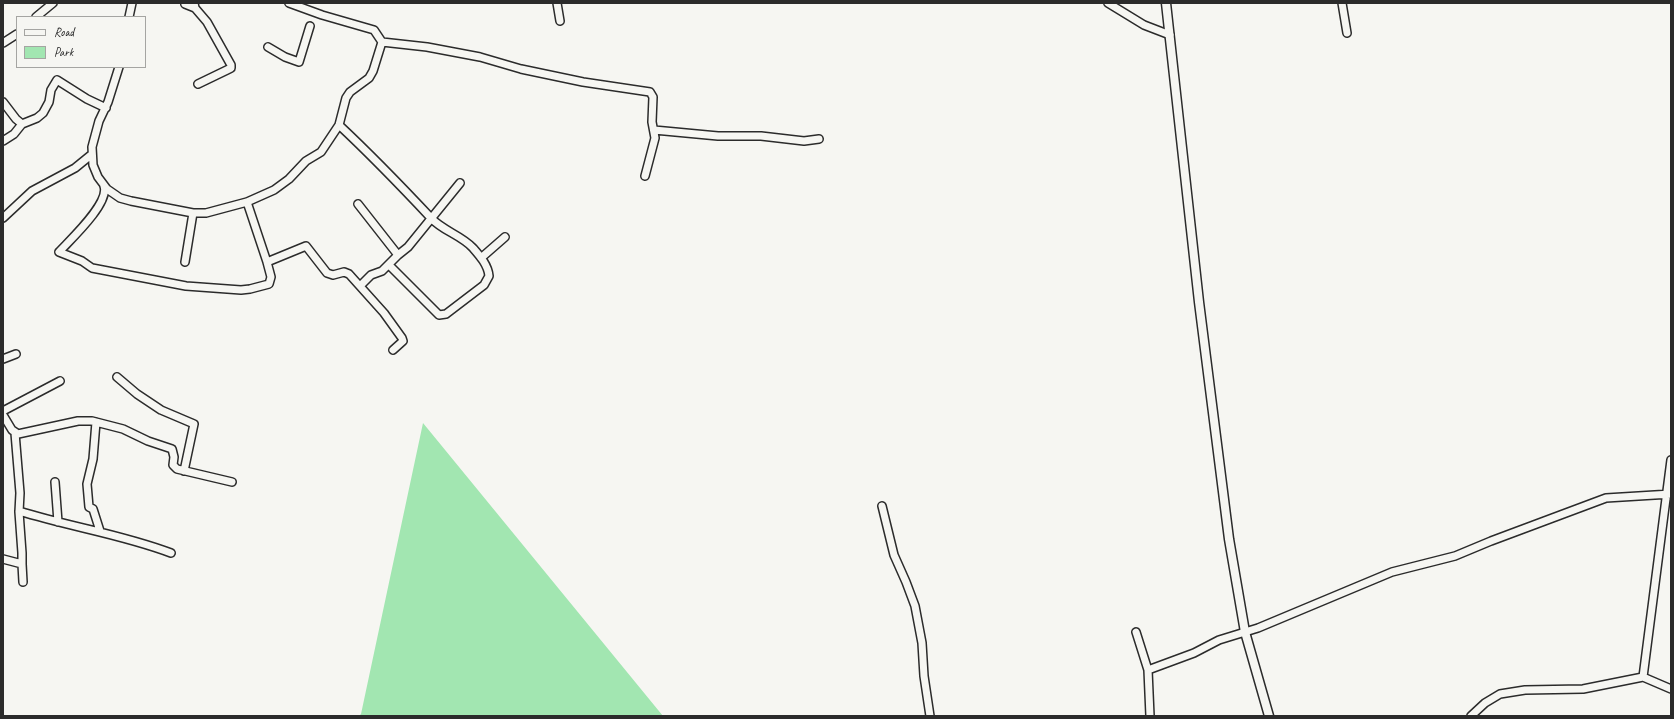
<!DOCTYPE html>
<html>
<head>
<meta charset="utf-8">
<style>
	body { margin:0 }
	#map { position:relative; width:1674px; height:719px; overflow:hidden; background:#f6f6f2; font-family:Caveat,sans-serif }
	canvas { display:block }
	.frame { position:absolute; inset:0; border:4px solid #2b2b2b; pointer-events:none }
	.legend { position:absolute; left:16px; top:16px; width:130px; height:52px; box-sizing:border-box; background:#f6f6f2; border:1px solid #a5a5a2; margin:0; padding:5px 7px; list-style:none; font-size:12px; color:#2b2b2b }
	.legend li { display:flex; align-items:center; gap:8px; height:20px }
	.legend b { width:20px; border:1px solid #a5a5a2 }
</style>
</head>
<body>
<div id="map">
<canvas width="1674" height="719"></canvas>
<div class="frame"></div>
<ul class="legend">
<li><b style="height:5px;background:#f6f6f2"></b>Road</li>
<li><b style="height:11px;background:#a2e6b1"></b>Park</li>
</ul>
</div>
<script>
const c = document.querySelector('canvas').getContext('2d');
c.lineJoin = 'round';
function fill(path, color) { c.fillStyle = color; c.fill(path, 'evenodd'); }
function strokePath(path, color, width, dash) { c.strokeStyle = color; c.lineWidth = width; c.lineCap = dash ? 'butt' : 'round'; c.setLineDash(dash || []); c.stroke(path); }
fill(new Path2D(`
	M423,423l240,293h-304l2,-2z`), '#a2e6b1');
const minor = new Path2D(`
	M557,3l3,18
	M1108,3l36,22 26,10
	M1342,3l5,30
	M185,4l10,4 -1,-5
	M195,8l12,14 24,43v3l-4,2 -29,14
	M36,17l17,-14
	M129,17l3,-14
	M382,42l45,5 53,10 41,12 62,13 67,10 3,5 -1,25 3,16 -10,38
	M3,43l14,-9
	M268,47l17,10 14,5 11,-36
	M119,67l-11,35 -9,19 -7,26 1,18 5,12 9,12 13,9 11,3 62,12h13l41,-11 27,-12 15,-11 17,-18 15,-9 18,-27 7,-27 4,-6 19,-14 4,-7 9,-29 -8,-12 -52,-15 -33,-12
	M3,102l13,17 6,5
	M339,125c32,30 62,61 92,93 12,13 30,17 42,30 7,8 15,17 16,28l-5,9 -38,29 -7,1 -50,-50
	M654,130l64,6h43l43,5 15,-2
	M3,141l11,-7 8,-10 15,-6 6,-5 6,-11 2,-12 6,-10 30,19 19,9
	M104,186c6,17 -33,53 -45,66l23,9 10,7 94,18 55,4 9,-1 19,-5 2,-7 -4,-15 -20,-60
	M358,204l40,51 10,-8 52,-64
	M3,218l29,-27 43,-23 16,-13
	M481,258l24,-21
	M185,262l8,-49
	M267,262l39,-16 21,27 6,2 11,-3 5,2 35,39 18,25 1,3 -10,9
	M360,286l11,-11 11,-4 16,-16
	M3,359l13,-5
	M117,377l20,17 24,16 33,14 -10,47
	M3,411l57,-30
	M3,415l9,15 6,4 60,-13h14l31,8 25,12 24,8 2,8 -1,8 4,4 55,13
	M96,422l-3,37 -6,25 2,23 4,2 7,22
	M15,433l5,60 -1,19 3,41v11
	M55,482l3,40
	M882,506l12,49 12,27 9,24 7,37 2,33 6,40
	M19,511c51,16 102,23 152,42
	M3,559l19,5 1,18
	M1136,632l12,38 2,46
	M1148,670l46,-17 25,-13 39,-12 134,-56 63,-16 36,-15 115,-43 65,-4
	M1643,677l28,-217
	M1471,716l14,-13 15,-9 25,-4 58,-1 60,-12 28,12`);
const tertiary = new Path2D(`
	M1166,3l33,299 30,237 16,93 24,84`);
strokePath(minor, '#2b2b2b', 10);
strokePath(tertiary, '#2b2b2b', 11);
strokePath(minor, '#f6f6f2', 7);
strokePath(tertiary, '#f6f6f2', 8);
</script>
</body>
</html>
